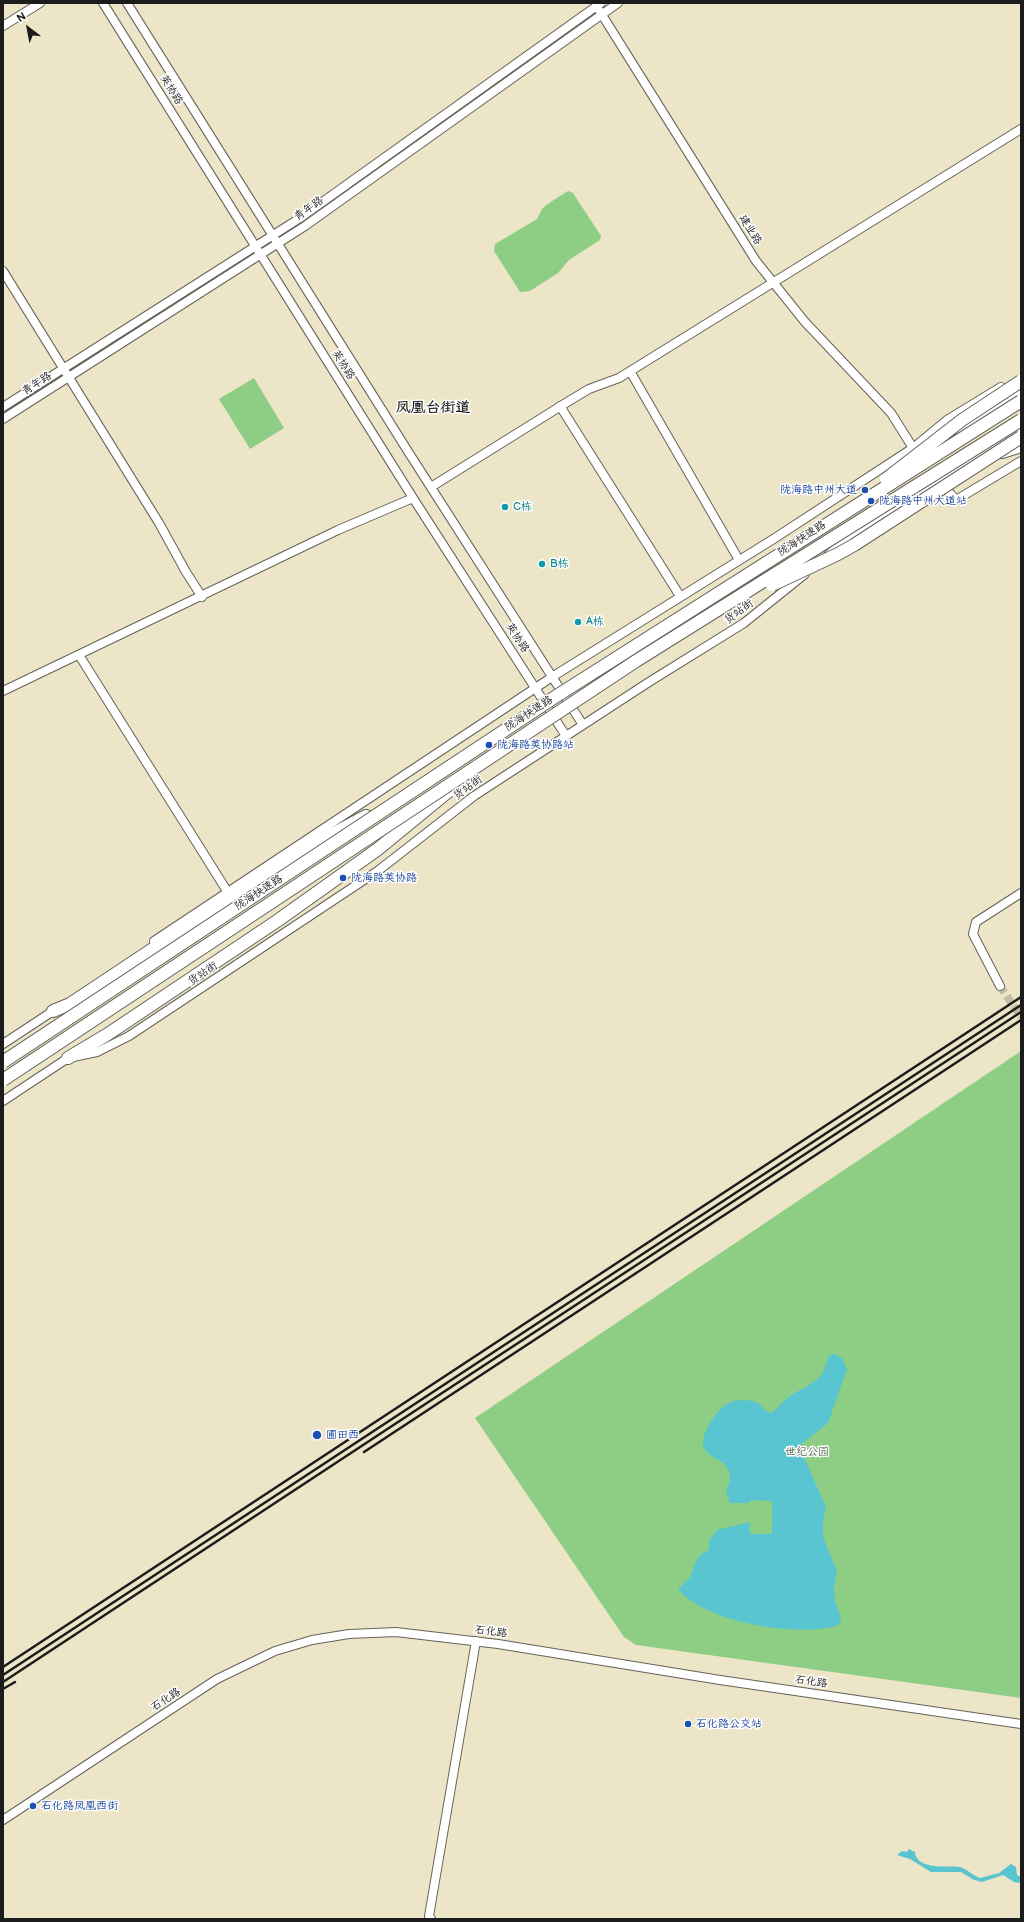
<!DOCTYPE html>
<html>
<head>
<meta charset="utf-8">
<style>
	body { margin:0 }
	#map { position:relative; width:1024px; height:1922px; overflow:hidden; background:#ede5c7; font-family:"Balsamiq Sans",sans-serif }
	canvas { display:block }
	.frame { position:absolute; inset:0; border:4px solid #1c1c1c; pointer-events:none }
	.north { position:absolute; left:8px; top:8px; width:40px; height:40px; -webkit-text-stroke:3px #fff; paint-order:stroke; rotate:328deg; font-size:11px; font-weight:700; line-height:16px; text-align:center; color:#1c1c1c }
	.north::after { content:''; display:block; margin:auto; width:14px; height:18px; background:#1c1c1c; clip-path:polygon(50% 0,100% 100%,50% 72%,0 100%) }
</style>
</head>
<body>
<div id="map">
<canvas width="1024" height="1922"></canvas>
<div class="frame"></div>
<div class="north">N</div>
</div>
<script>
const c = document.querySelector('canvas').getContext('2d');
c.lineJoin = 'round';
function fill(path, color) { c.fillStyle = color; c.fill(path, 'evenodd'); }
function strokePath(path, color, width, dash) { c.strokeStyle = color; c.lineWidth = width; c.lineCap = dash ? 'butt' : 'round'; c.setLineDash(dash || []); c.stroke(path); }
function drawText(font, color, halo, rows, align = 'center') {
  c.font = font + ' "Balsamiq Sans","LXGW WenKai TC",sans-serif'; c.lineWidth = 3; c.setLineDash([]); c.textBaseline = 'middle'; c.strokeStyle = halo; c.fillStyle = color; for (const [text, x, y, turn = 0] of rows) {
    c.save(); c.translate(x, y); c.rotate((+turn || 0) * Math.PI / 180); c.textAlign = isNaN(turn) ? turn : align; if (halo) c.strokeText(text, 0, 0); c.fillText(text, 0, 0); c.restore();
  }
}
fill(new Path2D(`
	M568,191l5,2 28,43 -1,4 -31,20 -11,13 -28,18 -10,1 -26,-41 1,-7 42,-25 5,-10 4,-4z
	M254,378l30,50 -34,21 -31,-50z
	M1021,1051v647l-385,-53 -12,-8 -149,-219z`), '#8ece84');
fill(new Path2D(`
	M834,1354l8,4 5,11 -19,54 -29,23 27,61 -3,16v10l3,12 11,26 -3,17 1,13 6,17 -1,5c-6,6 -16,5 -23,6 -39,4 -113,-9 -139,-40 4,-4 9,-8 12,-12 6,-13 4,-20 19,-27v-9l8,-11 33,-8v12h22v-33l-22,-1v3h-20l-4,-11c1,-4 3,-8 4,-12 1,-22 -20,-18 -27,-34 -1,-15 14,-38 28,-44 7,-3 18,-2 25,0 6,3 9,10 15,11 7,-5 12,-12 19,-17 10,-7 22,-10 31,-21 5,-6 4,-14 9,-20z
	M909,1849l6,3c2,19 33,13 45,15 7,2 12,8 20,11l19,-5 12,-9 5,3 1,8 4,2v6l-7,-1 -11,-7 -21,7 -8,-2 -13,-8h-30l-21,-13 -13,-4 5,-4 5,1z`), '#59c5d1');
strokePath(new Path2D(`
	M1000,986l21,31`), '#c3bda5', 8, [8, 4]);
const minor = new Path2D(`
	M103,3l310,495 153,238
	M127,3l282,450 174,272
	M599,10l157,251 49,61 86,91 22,35
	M3,26l37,-23
	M3,271l156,252 27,49 16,25
	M630,371l109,189
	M560,406l120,190
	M3,407l297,-189 301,-215
	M3,419l302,-193 313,-223
	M954,430l11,-4 56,-36
	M941,483l15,17 65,-39
	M431,487l138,-86 20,-12 30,-11 402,-249
	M828,555l20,-17 173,-108
	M79,655l148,236
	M3,691l335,-161 75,-32
	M154,941l398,-264 223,-139 138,-90 34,-28 54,-33
	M1000,986l-27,-52 3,-12 45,-29
	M3,1044l53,-35
	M3,1101l65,-43 29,-6 32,-16 250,-166 95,-74 175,-114 95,-59 61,-49
	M3,1820l214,-141 58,-28 37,-11 37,-6 47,-2 102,12 222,36 301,44
	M431,1919l-2,-3 47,-275`);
const highway = new Path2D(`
	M1002,452l19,-6
	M53,1011l17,-7 227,-151 69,-37
	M68,1058l40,-24 169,-113 101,-72 78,-64`);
strokePath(minor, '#656258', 10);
strokePath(highway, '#656258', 14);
strokePath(minor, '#fff', 8);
strokePath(highway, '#fff', 12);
strokePath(new Path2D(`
	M364,1452l657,-432
	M3,1667l1018,-670
	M3,1675l1018,-670
	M3,1682l1018,-670
	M3,1689l12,-7`), '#1c1c1c', 2.5);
const highwayBridge = new Path2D(`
	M886,479l76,-59 59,-39
	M772,585l66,-31 16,-9 167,-108
	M3,1062l555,-367 463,-294
	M3,1080l633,-419 385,-241`);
strokePath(highwayBridge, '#656258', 14, []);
strokePath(highwayBridge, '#fff', 12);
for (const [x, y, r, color] of [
	[865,490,4,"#1a4fb4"],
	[871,501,4,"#1a4fb4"],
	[505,507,4,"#0f9aa8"],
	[542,564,4,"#0f9aa8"],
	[578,622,4,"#0f9aa8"],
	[489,745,4,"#1a4fb4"],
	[343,878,4,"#1a4fb4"],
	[317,1435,5,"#1a4fb4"],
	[688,1724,4,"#1a4fb4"],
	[33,1806,4,"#1a4fb4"]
]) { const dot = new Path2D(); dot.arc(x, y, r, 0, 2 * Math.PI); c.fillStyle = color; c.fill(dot); strokePath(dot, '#fff', 1.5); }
drawText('11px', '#1c1c1c', '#fff', [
	["英协路",171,90,58],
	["青年路",309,209,-35],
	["建业路",750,230,58],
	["英协路",343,365,58],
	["青年路",37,384,-33],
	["陇海快速路",802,539,-33],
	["货站街",739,612,-36],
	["英协路",517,638,57],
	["陇海快速路",529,714,-33],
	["货站街",468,788,-36],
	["陇海快速路",259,893,-33],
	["货站街",203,974,-34],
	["石化路",491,1632,7],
	["石化路",811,1682,8],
	["石化路",166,1700,-33]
]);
drawText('11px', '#164399', '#fff', [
	["陇海路中州大道",857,490,"right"],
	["陇海路中州大道站",879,501],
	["陇海路英协路站",497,745],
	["陇海路英协路",351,878],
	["圃田西",326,1435],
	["石化路公交站",696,1724],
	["石化路凤凰西街",41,1806]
], 'left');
drawText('11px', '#0d838f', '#fff', [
	["C栋",513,507],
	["B栋",550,564],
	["A栋",586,622]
], 'left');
drawText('11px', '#4a6346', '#fff', [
	["世纪公园",807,1452]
]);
drawText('bold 15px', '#1c1c1c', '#fff', [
	["凤凰台街道",433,408]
]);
</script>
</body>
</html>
